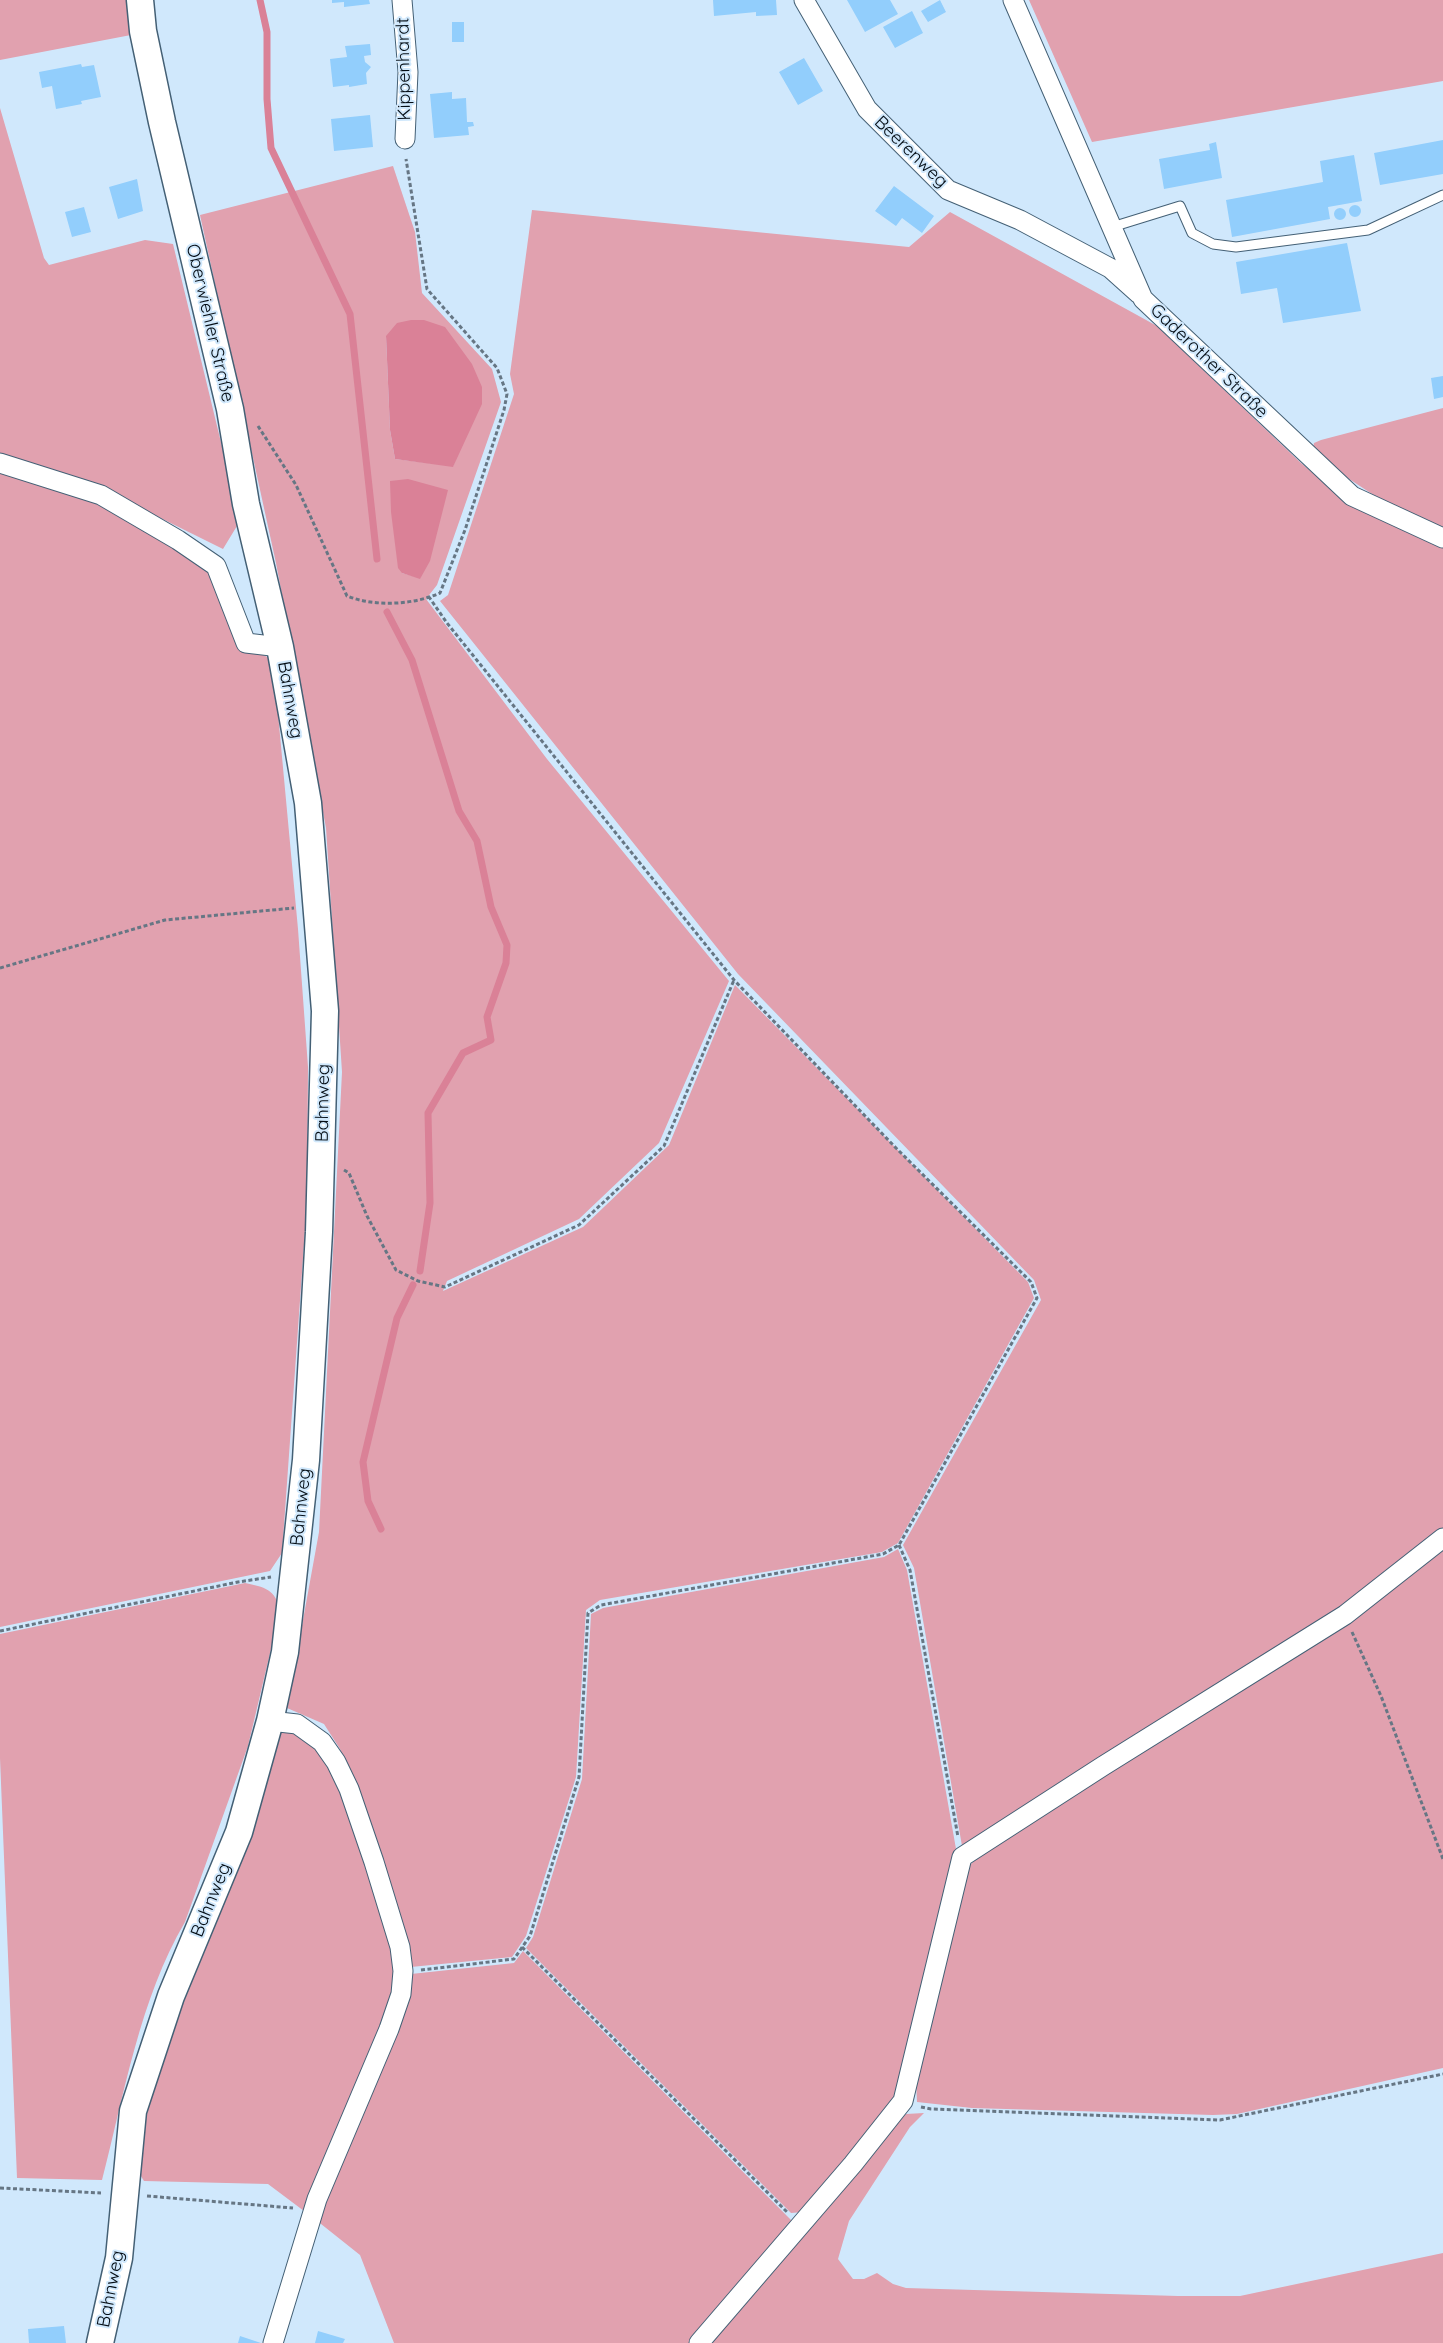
<!DOCTYPE html>
<html>
<head>
<meta charset="utf-8">
<style>
	body { margin:0 }
	canvas { display:block; background:#d0e8fc }
</style>
</head>
<body>
<canvas width="1443" height="2343"></canvas>
<script>
const c = document.querySelector('canvas').getContext('2d');
c.lineJoin = 'round';
function fill(path, color) { c.fillStyle = color; c.fill(path, 'evenodd'); }
function strokePath(path, color, width, dash) { c.strokeStyle = color; c.lineWidth = width; c.lineCap = dash ? 'butt' : 'round'; c.setLineDash(dash || []); c.stroke(path); }
function drawText(font, color, halo, rows, align = 'center') {
  c.font = font + ' Quicksand,sans-serif'; c.lineWidth = 4; c.setLineDash([]); c.textBaseline = 'middle'; c.strokeStyle = halo; c.fillStyle = color; for (const [text, x, y, turn = 0] of rows) {
    c.save(); c.translate(x, y); c.rotate((+turn || 0) * Math.PI / 180); c.textAlign = isNaN(turn) ? turn : align; if (halo) c.strokeText(text, 0, 0); c.fillText(text, 0, 0); c.restore();
  }
}
fill(new Path2D(`
	M0,0h128l3,35 -131,25z
	M1029,0h414v81l-351,61z
	M0,108l44,150 5,7 96,-25 28,4 67,277 -17,28 -109,-54 -114,-37z
	M393,166l22,66 7,61 70,76 9,33 -64,183 -11,14 121,160 182,222 -70,162 -80,76 -132,62 -4,10 140,-64 86,-82 66,-160 293,297 6,16 -136,245 -16,9 -282,48 -14,10 -10,167 -50,159 -14,21 -101,10 -57,-185 -14,-33 -16,-25 -37,-16 32,-176 23,-460 -16,-244 -50,-265 -76,-348zM386,336l70,123 -3,7 -58,-7 -5,-29zM447,490l-27,88 -18,-5z
	M532,210l377,37 41,-35 207,114 144,137 35,29 107,55v995l-481,304 -48,-278 -11,-23 138,-245 -7,-20 -296,-306 -298,-373 8,-6 66,-201 -4,-20z
	M1443,408v121l-51,-22 -49,-32 -30,-26 1,-6 7,-3z
	M0,469l84,26 122,72 44,81 23,12 25,269 10,138 -1,135 -25,351 -12,18 -270,56z
	M898,1549l9,21 49,279 -53,234 -14,26 -86,103 -12,1 -265,-265 7,-11 49,-158 9,-165 12,-6 281,-51z
	M1443,1550v518l-206,46 -24,1 -241,-7 -55,-6 -1,-23 47,-198 7,-16 16,-16z
	M245,1583c19,4 31,6 35,28l-32,135 -63,176c-45,76 -61,173 -83,258l-85,-2 -17,-420v-124z
	M296,1730l30,29 17,35 49,142 3,29 -2,29 -89,217 -36,-27 -124,-3 -5,-8 2,-25 9,-51 17,-54 111,-310z
	M523,1951l271,272 -105,120h-295l-34,-88 -44,-35 95,-246 103,-11z
	M924,2113l-14,14 -61,94 -11,38 15,20h11l13,-6 16,11 13,4 272,8h62l203,-43v90h-733l184,-217 12,-12z`), '#e1a1af');
fill(new Path2D(`
	M411,320h13l21,7 27,37 10,23v17l-29,63 -58,-8 -5,-29 -4,-94 11,-13z
	M408,479l40,11 -18,71 -10,18 -18,-6 -4,-5 -7,-56 -1,-31z`), '#da8197');
strokePath(new Path2D(`
	M260,0l7,32v67l4,49 79,166 27,245
	M387,612l25,48 47,151 18,30 14,66 16,38 -1,18 -19,54 4,23 -28,13 -35,60 2,90 -10,68
	M381,1529l-13,-28 -5,-39 34,-144 16,-33`), '#da8197', 7);
fill(new Path2D(`
	M332,0h37l1,4 -26,3v-5l-12,1z
	M713,0h63l1,15 -21,1v-4l-42,4z
	M847,0h43l8,14 -33,18z
	M940,0l6,12 -18,10 -7,-11z
	M912,11l11,22 -28,15 -12,-21z
	M452,22h12v20h-12z
	M370,44l1,11 -7,1 1,6 6,5 -5,6 1,11 -18,3v-2l-16,2 -3,-28 17,-2 -2,-11z
	M804,58l19,33 -25,14 -19,-33z
	M81,64l1,3 12,-2 7,32 -20,4 1,3 -26,5 -4,-23 -10,2 -3,-16z
	M452,92v7l14,-1 1,24h6l1,4 -6,1 1,8 -35,3 -4,-44z
	M370,115l3,32 -39,4 -3,-32z
	M1443,140v34l-63,11 -6,-32z
	M1216,142l6,36 -58,11 -5,-30 51,-9 -1,-6z
	M1354,155l8,46 -34,6 2,12 -98,18 -6,-37 97,-18 -3,-21z
	M137,179l6,32 -25,8 -9,-32z
	M894,186l40,30 -12,17 -20,-15 -6,8 -21,-15z
	M1349 211a6 6 0 1 1 12 0a6 6 0 1 1-12 0Z
	M84,207l7,25 -19,5 -7,-25z
	M1334 214a6 6 0 1 1 12 0a6 6 0 1 1-12 0Z
	M1347,243l14,68 -78,12 -6,-35 -36,6 -5,-32z
	M1443,376v21l-9,2 -3,-21z
	M64,2326l2,17h-37l-1,-14z
	M318,2331l27,8 -2,4h-28z
	M240,2336l21,7h-23z`), '#92cefc');
const lane = new Path2D(`
	M1112,227l68,-21 12,27 21,11 23,3 132,-17 75,-35`);
const street = new Path2D(`
	M402,0l6,72 -3,67
	M804,0l63,109 81,81 72,30 90,48 29,26
	M1013,0l130,299 209,197 91,42
	M0,463l101,32 77,45 38,26 30,77 34,4
	M270,1721l27,3 25,18 14,20 13,27 25,73 26,85 3,24 -2,23 -12,35 -72,170 -44,144
	M699,2343l154,-179 50,-63 59,-244 141,-91 242,-151 98,-77`);
const secondary = new Path2D(`
	M100,2343l19,-85 14,-147 38,-115 68,-164 31,-111 15,-69 21,-192 13,-228 6,-221 -17,-208 -28,-156 -34,-143 -16,-95 -68,-287 -19,-91 -3,-31`);
strokePath(lane, '#446075', 11);
strokePath(street, '#446075', 21);
strokePath(secondary, '#446075', 29);
strokePath(new Path2D(`
	M258,426l38,59 51,111c28,11 66,9 93,-3l25,-63 39,-120 3,-16 -10,-26 -70,-79 -21,-130
	M0,968l165,-48 129,-12
	M344,1170l5,3 18,43 29,54 22,11 27,6 134,-62 85,-79 70,-166
	M899,1545l11,25 48,267
	M0,1631l238,-49 33,-5
	M1352,1632l29,64 62,163
	M522,1947l265,265
	M421,1970l93,-11 16,-23 49,-159 9,-164 13,-8 282,-51 16,-9 138,-247 -6,-16 -135,-134 -162,-168 -287,-357 -18,-26
	M921,2107l10,2 289,11 223,-46
	M0,2188l101,5
	M147,2196l146,12`), '#667684', 3, [4, 2.5]);
strokePath(lane, '#fff', 9);
strokePath(street, '#fff', 19);
strokePath(secondary, '#fff', 26);
drawText('18px', '#040d15', '#d0e8fc', [
	["Kippenhardt",404,69,-91],
	["Beerenweg",911,152,44],
	["Oberwiehler Straße",210,323,77],
	["Gaderother Straße",1209,361,44],
	["Bahnweg",290,700,80],
	["Bahnweg",323,1103,-89],
	["Bahnweg",301,1507,-84],
	["Bahnweg",211,1900,-68],
	["Bahnweg",111,2289,-79]
]);
</script>
</body>
</html>
